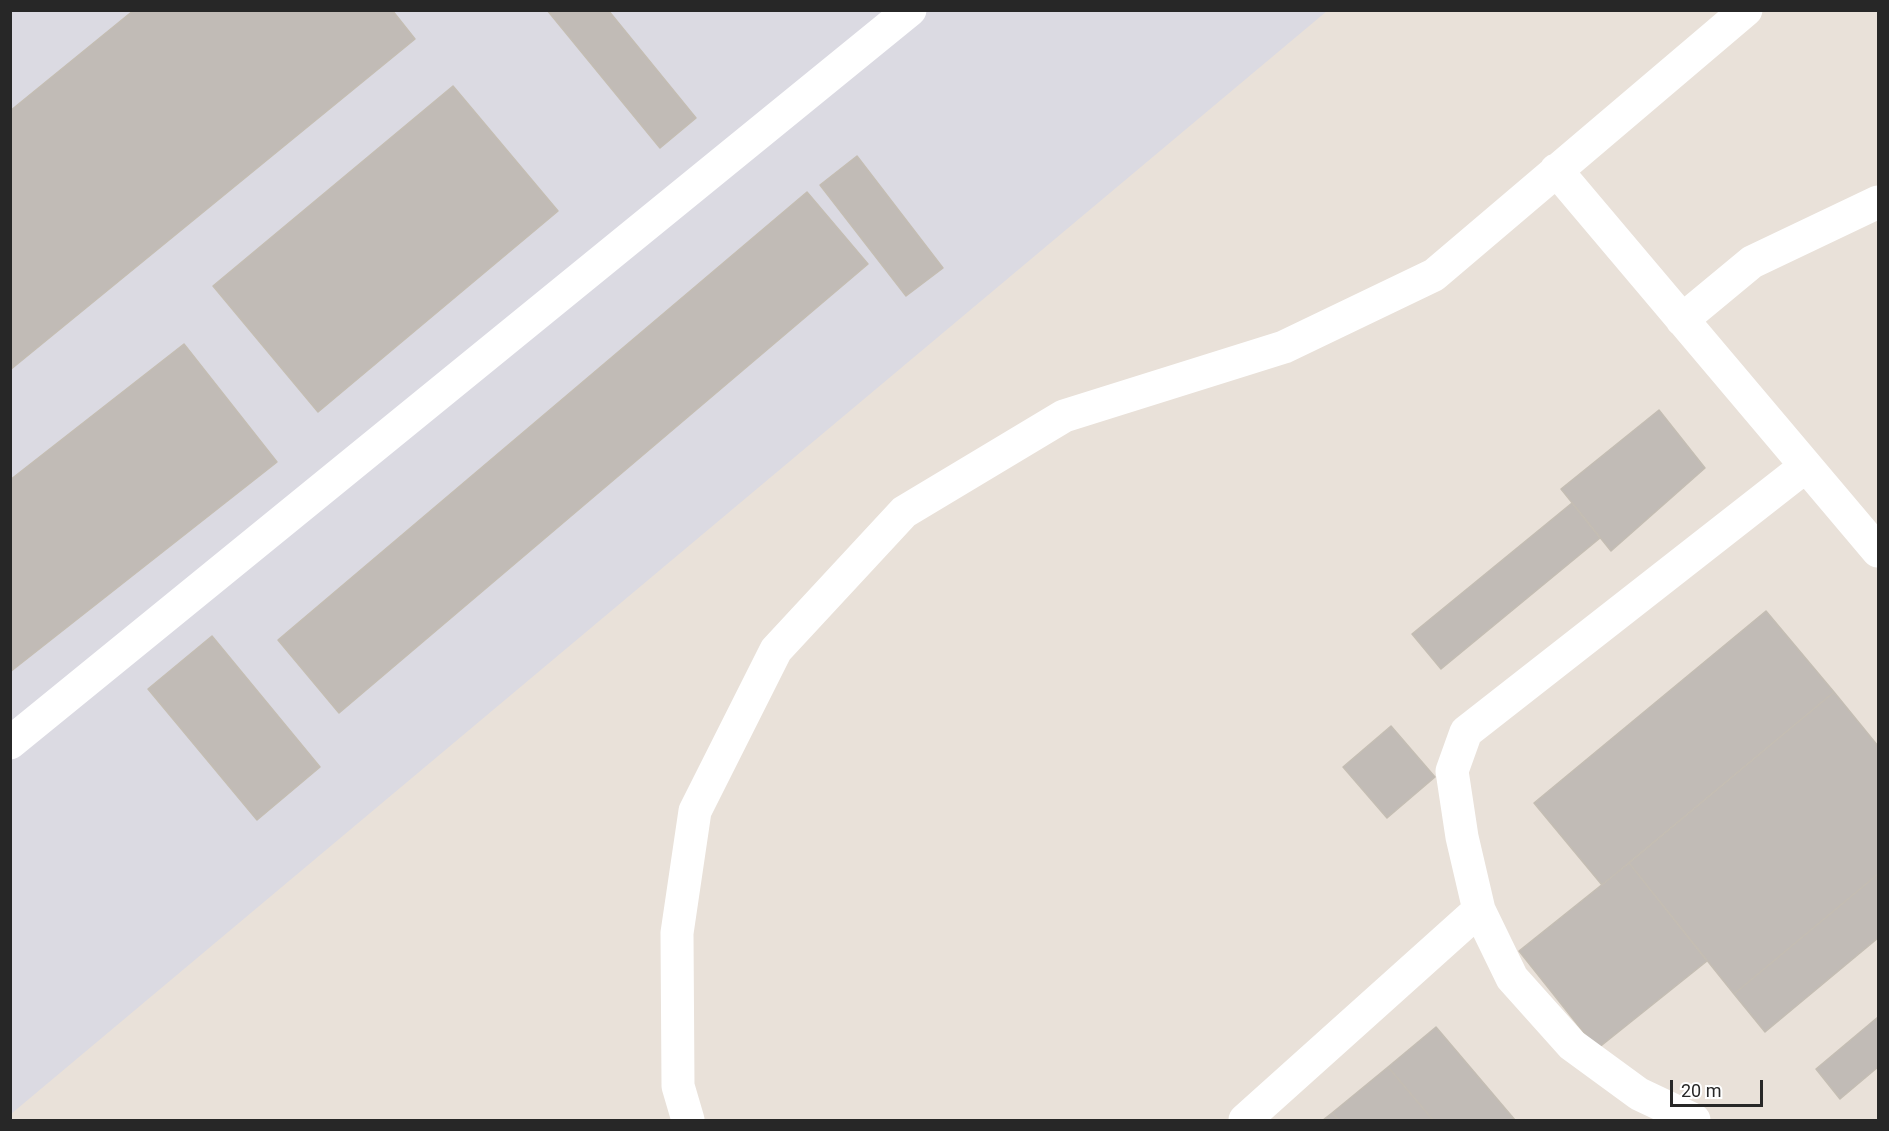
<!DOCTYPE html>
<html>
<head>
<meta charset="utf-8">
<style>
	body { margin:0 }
	#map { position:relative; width:1889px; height:1131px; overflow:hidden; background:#e9e1d9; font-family:Roboto,sans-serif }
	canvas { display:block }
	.frame { position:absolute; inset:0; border:12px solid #272727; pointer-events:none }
	.scale { position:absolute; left:1670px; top:1080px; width:93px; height:27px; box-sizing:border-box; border:3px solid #272727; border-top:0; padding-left:8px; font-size:18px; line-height:21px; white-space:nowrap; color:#272727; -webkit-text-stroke:4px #fff; paint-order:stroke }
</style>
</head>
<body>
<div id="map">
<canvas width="1889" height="1131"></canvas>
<div class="frame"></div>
<div class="scale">20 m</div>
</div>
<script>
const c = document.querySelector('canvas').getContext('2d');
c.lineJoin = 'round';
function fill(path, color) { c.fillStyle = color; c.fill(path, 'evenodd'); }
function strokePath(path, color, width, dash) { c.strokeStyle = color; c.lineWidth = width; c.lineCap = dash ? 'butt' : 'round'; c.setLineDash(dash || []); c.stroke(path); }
fill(new Path2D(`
	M11,11h1316l-1316,1103z`), '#dbdae2');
const building = new Path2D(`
	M134,10h258l23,29 -405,331v-259z
	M547,10h61l88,108 -36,30z
	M453,86l105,125 -240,201 -105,-126z
	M857,156l86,112 -37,28 -86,-111z
	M807,192l61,72 -529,449 -61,-73z
	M184,344l93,118 -267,210v-192z
	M1659,410l46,58 -94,83 -50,-62z
	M1572,503l28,35 -159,131 -29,-35z
	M1766,611l68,81 -232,193 -68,-82z
	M212,636l108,131 -63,53 -109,-131z
	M1834,692l44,54v128l-144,120 -105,-131z
	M1391,726l44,51 -48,41 -44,-51z
	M1629,863l78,98 -110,88 -78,-98z
	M1878,874v64l-113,94 -31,-38z
	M1878,1017v50l-38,32 -24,-30z
	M1436,1027l79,93h-82l-45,-53z
	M1388,1067l45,53h-94l-7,-7z
	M1332,1113l7,7h-16z`);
fill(building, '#c1bbb6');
strokePath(building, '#c4bdb3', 1.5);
strokePath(new Path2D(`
	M1556,170l322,381
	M1682,320l70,-58 126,-60
	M10,743l900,-733
	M688,1120l-10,-34 -1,-153 18,-122 81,-161 128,-138 160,-96 220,-69 150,-72 312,-265
	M1245,1120l234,-210
	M1694,1120l-55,-26 -67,-49 -60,-67 -33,-68 -17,-73 -10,-66 14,-39 340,-266`), '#fff', 33);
</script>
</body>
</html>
